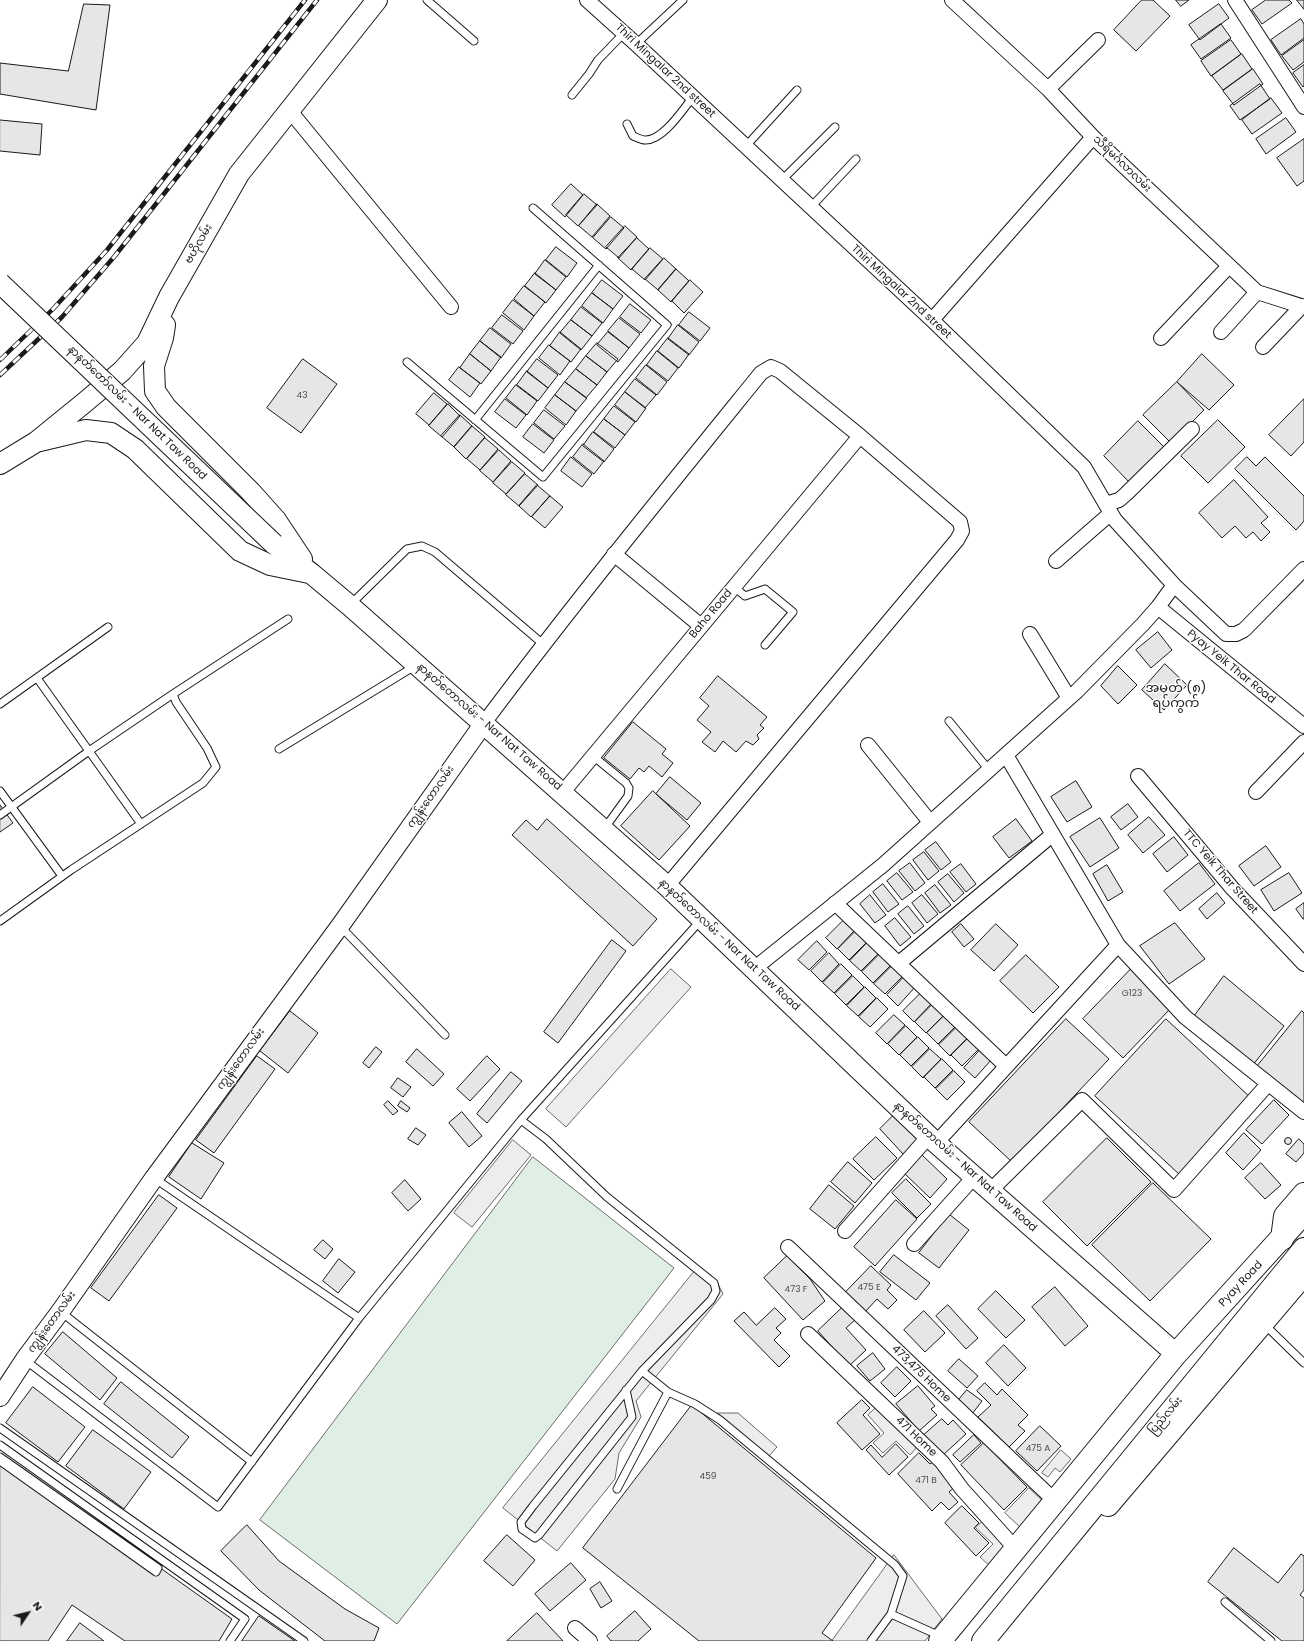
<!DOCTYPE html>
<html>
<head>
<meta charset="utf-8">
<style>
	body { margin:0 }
	#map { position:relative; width:1304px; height:1641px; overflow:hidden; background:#fff; font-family:Poppins,sans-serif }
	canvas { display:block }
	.north { position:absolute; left:8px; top:1593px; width:40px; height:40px; -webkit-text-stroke:3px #fff; paint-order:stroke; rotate:55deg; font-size:11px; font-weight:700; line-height:16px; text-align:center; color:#1a1a1a }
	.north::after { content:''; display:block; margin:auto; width:14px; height:18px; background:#1a1a1a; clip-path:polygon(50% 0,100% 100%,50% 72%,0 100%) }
</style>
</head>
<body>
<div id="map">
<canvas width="1304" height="1641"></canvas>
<div class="north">N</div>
</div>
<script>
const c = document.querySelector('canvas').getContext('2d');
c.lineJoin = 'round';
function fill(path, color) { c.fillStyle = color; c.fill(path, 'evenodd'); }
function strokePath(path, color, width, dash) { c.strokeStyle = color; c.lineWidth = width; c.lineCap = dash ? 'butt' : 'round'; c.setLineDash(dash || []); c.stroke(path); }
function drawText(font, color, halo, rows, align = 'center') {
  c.font = font + ' Poppins,"Noto Sans Myanmar",sans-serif'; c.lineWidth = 3; c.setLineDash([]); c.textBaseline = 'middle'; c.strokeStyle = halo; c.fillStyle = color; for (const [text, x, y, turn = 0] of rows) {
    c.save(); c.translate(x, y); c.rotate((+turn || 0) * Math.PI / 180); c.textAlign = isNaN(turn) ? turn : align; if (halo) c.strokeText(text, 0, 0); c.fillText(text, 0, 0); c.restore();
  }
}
const green = new Path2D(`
	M533,1157l141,111 -277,356 -137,-104z`);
fill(green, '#e0efe3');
strokePath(green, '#6a6a6a', 1);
const parking = new Path2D(`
	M671,969l20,18 -125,140 -20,-18z
	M513,1140l18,15 -59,72 -18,-14z
	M698,1267l19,15 6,12 -87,107 5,16 -22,36 -4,26 -58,72 -54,-43z
	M877,1407l40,40 -7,8 -14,-14 -13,12 -10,-10 11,-10 -16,-18z
	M718,1413h20l39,34 -8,9z
	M1061,1450l10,9 -11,13 -5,-4 -7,9 -6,-4z
	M1029,1488l16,15 -23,26 -17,-16z
	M983,1521l27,28 -18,19 -12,-11 13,-13 -17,-16z
	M894,1555l48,64 -17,22h-93z`);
fill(parking, '#ededed');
strokePath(parking, '#6a6a6a', 1);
const building = new Path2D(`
	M1142,0h11l17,16 -34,35 -22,-21z
	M1176,0h13l-8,6z
	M1266,0h23l3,3 -30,21 -10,-14z
	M1297,0h7v9z
	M84,4l26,1 -14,105 -96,-16v-31l68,8z
	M1219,4l10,14 -29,22 -11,-15z
	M1301,19l3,5v14l-23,17 -10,-15z
	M1221,24l10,14 -30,21 -10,-14z
	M1231,40l10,14 -30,22 -10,-15z
	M1304,40v22l-11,8 -11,-14z
	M1242,54l10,15 -29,21 -11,-14z
	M1304,65v21l-1,1 -10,-14z
	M1253,69l10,15 -29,21 -11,-14z
	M1260,84l10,15 -30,21 -10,-14z
	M1271,98l11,15 -30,21 -10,-14z
	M1286,118l10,14 -30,22 -10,-15z
	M0,120l42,4 -2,31 -40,-4z
	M1304,139v42l-7,5 -20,-28z
	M571,184l12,11 -18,22 -13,-12z
	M584,194l13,11 -19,21 -12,-11z
	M597,204l13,12 -18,21 -13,-11z
	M611,217l13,11 -18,21 -13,-11z
	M625,226l12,11 -18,21 -13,-11z
	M637,238l12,11 -18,21 -13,-12z
	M556,247l21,16 -10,14 -21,-17z
	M650,248l13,11 -18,21 -13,-11z
	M664,258l12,11 -18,21 -13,-11z
	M545,260l21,17 -10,13 -21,-16z
	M676,269l13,12 -18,21 -13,-12z
	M535,273l21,17 -10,13 -21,-17z
	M602,280l21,16 -10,13 -21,-16z
	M690,280l13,12 -19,21 -12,-12z
	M524,286l21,16 -11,14 -20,-17z
	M592,293l21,16 -10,14 -21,-17z
	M513,300l21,16 -10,14 -21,-17z
	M630,304l21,16 -10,13 -21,-16z
	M581,307l21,16 -10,13 -21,-16z
	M689,312l21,16 -10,13 -21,-16z
	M502,315l21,16 -10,13 -21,-16z
	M619,318l21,16 -11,14 -21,-17z
	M571,320l21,16 -11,14 -21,-17z
	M678,325l21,17 -10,13 -21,-16z
	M490,328l21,16 -10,14 -21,-17z
	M560,332l21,17 -10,13 -21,-16z
	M608,332l21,16 -11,14 -21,-17z
	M668,338l21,16 -10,14 -21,-17z
	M480,341l21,16 -10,14 -21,-17z
	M597,343l21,16 -11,13 -21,-16z
	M549,345l21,16 -10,14 -21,-17z
	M657,351l21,17 -10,13 -21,-16z
	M470,354l21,17 -10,13 -21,-16z
	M1202,354l32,31 -25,25 -32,-28z
	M586,356l21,16 -10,13 -21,-16z
	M303,359l34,25 -36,49 -34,-25z
	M537,359l21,16 -10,13 -21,-16z
	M646,365l21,17 -10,13 -21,-17z
	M459,367l21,16 -10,14 -21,-17z
	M576,369l21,16 -11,13 -21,-16z
	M527,371l21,17 -10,13 -21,-16z
	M635,379l21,16 -11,13 -20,-16z
	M565,382l22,16 -11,13 -21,-16z
	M1177,382l27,28 -33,33 -28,-28z
	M516,385l21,16 -10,14 -21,-17z
	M625,392l21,16 -10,14 -21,-17z
	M434,393l13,11 -18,21 -13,-11z
	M555,395l21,16 -10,14 -21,-17z
	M505,399l21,16 -10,13 -21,-16z
	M1304,399v43l-13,14 -22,-21z
	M448,404l12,12 -18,21 -13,-11z
	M614,406l21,16 -10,13 -21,-16z
	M544,410l21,16 -11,13 -20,-16z
	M460,415l12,11 -18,21 -13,-11z
	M604,419l21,16 -10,13 -21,-16z
	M1218,420l27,27 -37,36 -27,-27z
	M1138,421l27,27 -35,35 -26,-27z
	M533,424l21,16 -10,13 -21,-16z
	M472,426l13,11 -19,22 -12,-12z
	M593,432l21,17 -10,13 -21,-16z
	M485,438l13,11 -18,21 -13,-11z
	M583,444l21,17 -10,13 -21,-17z
	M499,450l12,11 -18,21 -13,-11z
	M571,457l21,17 -10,13 -21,-16z
	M1247,457l9,9 9,-9 39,39v25l-8,9 -61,-61z
	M512,462l13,11 -19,21 -13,-11z
	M525,474l13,11 -19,21 -13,-11z
	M1234,480l34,37 -7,6 9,9 -9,9 -8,-9 -7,6 -11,-12 -13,12 -23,-25z
	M537,485l13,11 -19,21 -12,-11z
	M550,496l13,11 -18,21 -13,-11z
	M1158,632l14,18 -21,18 -15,-18z
	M1165,664l22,21 -23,25 -22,-20z
	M1118,666l19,19 -19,19 -17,-18z
	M718,676l49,41 -7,8 4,3 -7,7 2,4 -6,6 -7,-4 -10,11 -13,-11 -8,11 -13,-10 9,-10 -14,-12 12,-14 -9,-8z
	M633,722l33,27 -4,5 11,9 -11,14 -13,-11 -5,6 -5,-4 -9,11 -26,-21z
	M670,777l31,26 -14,17 -31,-26z
	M1076,781l16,26 -25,15 -16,-25z
	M653,791l37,35 -31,34 -38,-34z
	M1128,804l10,13 -17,13 -10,-13z
	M0,805l13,18 -13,9z
	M1149,817l16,18 -22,18 -15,-18z
	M1100,818l19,30 -29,19 -20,-30z
	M547,819l110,100 -24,27 -121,-111 14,-15 11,10z
	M1016,819l16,22 -23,17 -16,-21z
	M1174,837l14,18 -21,17 -14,-18z
	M936,842l15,20 -10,8 -16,-20z
	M1266,846l15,21 -27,19 -15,-20z
	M924,852l15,19 -11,9 -15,-20z
	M910,863l15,20 -10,8 -16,-20z
	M1199,863l16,21 -35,27 -16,-20z
	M961,864l15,20 -10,8 -16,-20z
	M1107,865l16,27 -15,9 -15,-27z
	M897,873l16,19 -11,8 -15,-19z
	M1289,873l13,20 -28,18 -13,-21z
	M948,874l16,19 -10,9 -16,-20z
	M883,884l16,20 -11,8 -15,-20z
	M935,885l16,20 -11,8 -15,-20z
	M1217,893l8,10 -18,16 -8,-10z
	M870,895l16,20 -11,8 -15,-19z
	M922,895l16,19 -11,9 -15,-20z
	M1304,903v16h-1l-7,-10z
	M908,906l16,20 -10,8 -16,-20z
	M895,918l16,19 -11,9 -15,-20z
	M844,920l11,10 -18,19 -11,-11z
	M1175,923l30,36 -36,25 -29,-38z
	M961,924l13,15 -10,8 -12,-15z
	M996,924l22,21 -24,26 -23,-21z
	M856,931l11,11 -18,18 -11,-11z
	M612,940l14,11 -68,92 -14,-11z
	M817,941l10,11 -18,18 -11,-10z
	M868,942l11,11 -18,18 -11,-10z
	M829,953l10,11 -17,18 -11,-11z
	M880,954l11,11 -18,18 -11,-11z
	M1026,955l33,32 -26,26 -33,-32z
	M841,964l11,11 -18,18 -11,-10z
	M892,966l11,10 -18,18 -11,-10z
	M1131,969l40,39 -48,50 -40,-39z
	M853,976l11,11 -18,18 -11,-11z
	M1224,976l60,50 -32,40 -59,-48z
	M904,977l11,10 -17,19 -11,-11z
	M865,987l11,11 -18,18 -11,-10z
	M921,993l11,10 -18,19 -11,-11z
	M877,998l11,11 -18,18 -11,-10z
	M933,1004l11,11 -18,18 -11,-11z
	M290,1011l28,22 -30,40 -28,-22z
	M1302,1011l2,2v94l-49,-38z
	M894,1015l11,10 -18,19 -11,-11z
	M945,1015l11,11 -18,18 -11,-11z
	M1066,1019l43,40 -97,103 -43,-40z
	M1166,1019l85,79 -71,77 -85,-79z
	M906,1026l11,11 -18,18 -11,-11z
	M957,1027l11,11 -18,18 -11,-11z
	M918,1037l11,11 -18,18 -11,-11z
	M969,1037l11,11 -18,18 -11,-11z
	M376,1047l6,5 -13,16 -6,-5z
	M417,1049l27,25 -11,12 -27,-24z
	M930,1049l11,10 -18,19 -11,-11z
	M981,1049l11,10 -17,19 -11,-10z
	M257,1056l18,13 -61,84 -18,-13z
	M487,1056l13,13 -30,32 -13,-12z
	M942,1059l11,11 -18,18 -11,-11z
	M954,1071l11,11 -18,18 -11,-11z
	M511,1072l11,9 -35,42 -10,-9z
	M398,1078l13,9 -8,10 -12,-9z
	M1274,1100l15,15 -27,29 -16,-14z
	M388,1101l10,10 -5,4 -9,-10z
	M401,1101l9,7 -3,4 -9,-6z
	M462,1112l20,24 -13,11 -20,-24z
	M895,1114l24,25 -16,15 -23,-25z
	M416,1128l10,7 -8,10 -10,-6z
	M1244,1133l17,17 -18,20 -17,-17z
	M876,1137l21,21 -23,22 -21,-21z
	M1284.5 1141a3.5 3.5 0 1 1 7 0a3.5 3.5 0 1 1-7 0Z
	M1107,1138l44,44 -64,64 -44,-44z
	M1299,1139l5,5v9l-8,9 -10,-8z
	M192,1143l32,20 -23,36 -32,-22z
	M921,1154l26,25 -17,19 -26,-25z
	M848,1162l24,21 -17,20 -24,-21z
	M1261,1163l20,22 -16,14 -20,-21z
	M906,1179l25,25 -14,14 -25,-25z
	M405,1180l16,19 -13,12 -16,-18z
	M1153,1183l58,56 -61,62 -58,-56z
	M829,1185l25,21 -19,23 -25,-20z
	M159,1195l18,13 -68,93 -18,-13z
	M896,1200l21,19 -42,47 -21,-19z
	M949,1214l20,16 -30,38 -20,-15z
	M323,1240l10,9 -8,10 -11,-9z
	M894,1255l36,28 -14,17 -36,-28z
	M787,1256l23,23 15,22 -22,19 -39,-42z
	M339,1259l16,13 -17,21 -15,-12z
	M871,1266l20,19 -4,5 10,10 -9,9 -11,-10 -12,13 -20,-19z
	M1055,1287l33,39 -23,20 -33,-39z
	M996,1291l29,29 -19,18 -28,-29z
	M948,1305l30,33 -12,11 -30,-33z
	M844,1306l12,13 -10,9 20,22 -17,16 -31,-35z
	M775,1308l11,11 -10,9 5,5 -7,7 16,16 -11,11 -45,-46 10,-9 12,13z
	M924,1311l21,22 -20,19 -21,-22z
	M63,1332l54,46 -17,22 -55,-46z
	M1004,1345l22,23 -18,18 -22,-23z
	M873,1353l12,16 -15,12 -13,-15z
	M959,1359l19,17 -11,12 -19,-17z
	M897,1367l14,14 -16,16 -14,-14z
	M121,1382l68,55 -17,21 -68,-54z
	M985,1383l12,12 5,-6 26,26 -10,10 7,6 -16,16 -31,-30 13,-12 -14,-14z
	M918,1386l17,20 -4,3 6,6 -18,16 -23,-27z
	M33,1387l52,40 -27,35 -52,-39z
	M967,1390l15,11 -10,13 -15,-12z
	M862,1400l8,8 -7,7 17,19 -18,16 -25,-27z
	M692,1405l184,153 -54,75 11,8h-134l-116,-93z
	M942,1419l6,6 5,-5 13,14 -23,21 -19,-20z
	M1040,1426l21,20 -24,25 -21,-20z
	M93,1430l58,42 -27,37 -58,-43z
	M974,1435l7,8 -21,19 -7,-7z
	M984,1443l43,44 -23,23 -43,-45z
	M896,1444l12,13 -19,18 -23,-25 5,-5 11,12z
	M919,1453l11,11 5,-4 20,27 -6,5 9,10 -9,8 -8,-8 -9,9 -34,-37z
	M0,1454l232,165 -13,22h-94l-53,-36 -24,36h-48z
	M962,1506l17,17 -5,5 15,15 -13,13 -31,-33z
	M247,1525l32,36 66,48 34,19 -5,13h-49l-66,-51 -38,-39z
	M507,1535l28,25 -22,26 -29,-25z
	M1234,1548l44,35 23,-29 3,2v34l-4,5 4,3v43h-22l-74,-59z
	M571,1563l15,17 -36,31 -15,-17z
	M600,1582l12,19 -11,7 -11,-19z
	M635,1611l16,18 -13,12h-27l-4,-5z
	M537,1613l26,28h-56z
	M259,1616l36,25h-53z
	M80,1623l24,18h-37z`);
fill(building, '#e6e6e6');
strokePath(building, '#1a1a1a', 1);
const service = new Path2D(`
	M427,0l47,41
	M636,44l47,-44
	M572,95l17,-21 9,-14 26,-27
	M627,124l6,12c3,1 8,4 12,4 18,1 38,-31 48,-43
	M746,146l51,-56
	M782,180l53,-53
	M811,207l45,-48
	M407,362l136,115 124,-152 -134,-117
	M475,420l124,-155
	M734,587l11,9 20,-7 28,23 -28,33
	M351,604l56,-55 15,-3 13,6 108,92
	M37,678l104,146
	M0,704l108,-77
	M949,721l40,49
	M279,749l136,-83
	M593,756l33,27 3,5 -1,8 -24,33
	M0,791l62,85
	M0,815l89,-64 84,-57
	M0,921l71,-51 132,-87 13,-16 -9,-19 -31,-46 -3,-8 115,-75
	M340,926l105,109
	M521,1120l25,19 61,58 107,86 2,8 -5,9 -69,71 26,21 27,12 25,16 175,145 8,11 -12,38 49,22
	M154,1178l205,140
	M61,1312l191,150
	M1264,1324l40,39
	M25,1360l193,147 141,-189 162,-198 180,-200
	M626,1390l6,27 -93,118 -4,3 -13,-9 -1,-7 12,-16 109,-135
	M0,1428l304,213
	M0,1445l245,174 -15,22
	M0,1457l158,111 -2,4 -156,-111
	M617,1489l51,-97
	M1225,1602l46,39
	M871,1641l20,-27`);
const minor = new Path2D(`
	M587,0l49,44 296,276 152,147 31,53 59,65 -16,22 -15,17 -66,67 -194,174 -128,103
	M952,0l96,89 45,48 164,155 47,15
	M1235,0l69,107
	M1048,89l50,-49
	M290,111l161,196
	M932,320l161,-183
	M1221,332l36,-40
	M1161,338l68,-72
	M1263,347l39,-41
	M1106,504l13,-4 7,-6 66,-65
	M614,554l87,72
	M1056,561l55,-48
	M1174,585l52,49h10l8,-4 60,-61
	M1158,607l146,119
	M1030,634l39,64
	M484,723c89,-119 183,-234 277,-350l10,-6 9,4 80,65 100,86 2,9 -5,9 -290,346
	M868,745l62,77
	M1006,755l112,190 67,72 119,95
	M1138,776l94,112 72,76
	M563,792l297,-356
	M1256,792l48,-50
	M835,903l171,163
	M899,963l153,-128
	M936,1143l182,-198
	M990,1191l92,-91 92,90 94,-106
	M845,1231l84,-95
	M914,1244l60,-67
	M788,1247l266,253
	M808,1334l134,128 20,27 53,59
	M575,1628l15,13`);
const tertiary = new Path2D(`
	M0,1397l25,-38 35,-47 94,-134 186,-252 144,-203`);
const secondary = new Path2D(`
	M165,325l-2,13 -9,28 1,25 11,16 85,85 25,28 26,39
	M40,441l46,-11 25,3 24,16 105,102 30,14 39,8
	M0,464l36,-22 48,-39 38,-32 25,-28 22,-46 70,-123 138,-174
	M274,544l38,30 37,31 318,281 269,257 240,211`);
const primary = new Path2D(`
	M1282,1239l3,-23 19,-22
	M1108,1505l196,-231`);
const trunk = new Path2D(`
	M940,1641l236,-287 128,-141
	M983,1641l321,-392`);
strokePath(service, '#1a1a1a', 9);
strokePath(minor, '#1a1a1a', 16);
strokePath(tertiary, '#1a1a1a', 20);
strokePath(secondary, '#1a1a1a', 22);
strokePath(primary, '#1a1a1a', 24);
strokePath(trunk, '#1a1a1a', 24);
strokePath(service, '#fff', 7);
strokePath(minor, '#fff', 14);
strokePath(tertiary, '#fff', 18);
strokePath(secondary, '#fff', 20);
strokePath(primary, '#fff', 22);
strokePath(trunk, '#fff', 22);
const rail = new Path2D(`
	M0,360l53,-51 54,-59 198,-250
	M0,375l62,-58 52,-60 203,-257`);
strokePath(rail, '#1a1a1a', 4.5);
strokePath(rail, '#fff', 3, [9]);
const secondaryBridge = new Path2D(`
	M0,283l274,261`);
strokePath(secondaryBridge, '#1a1a1a', 22, []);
strokePath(secondaryBridge, '#fff', 20);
drawText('9px', '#4d4d4d', null, [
	["43",302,396],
	["G123",1132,994],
	["475 E",869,1288],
	["473 F",796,1290],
	["475 A",1038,1449],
	["459",708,1477],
	["471 B",926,1481]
]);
drawText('11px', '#1a1a1a', '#fff', [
	["Thiri Mingalar 2nd street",665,71,43],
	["သီရိမင်္ဂလာလမ်း",1122,164,44],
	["ဗဟိုလမ်း",199,244,-60],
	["Thiri Mingalar 2nd street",901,292,43],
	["နာနတ်တော်လမ်း - Nar Nat Taw Road",137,413,44],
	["Baho Road",711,614,-50],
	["Pyay Yeik Thar Road",1231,667,39],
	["နာနတ်တောလမ်း - Nar Nat Taw Road",489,727,41],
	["ကျွန်းတောလမ်း",431,797,-55],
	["TTC Yeik Thar Street",1220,872,49],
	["နာနတ်တောလမ်း - Nar Nat Taw Road",729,945,43],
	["ကျွန်းတောလမ်း",241,1059,-54],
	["နာနတ်တောလမ်း - Nar Nat Taw Road",965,1167,42],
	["Pyay Road",1241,1284,-47],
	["ကျွန်းတောလမ်း",52,1322,-54],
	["473,475 Home",921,1374,44],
	["ပြည်လမ်း",1166,1416,-50],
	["471 Home",916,1437,44]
]);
drawText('13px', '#1a1a1a', '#fff', [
	["အမှတ် (၈)",1176,689],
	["ရပ်ကွက်",1176,704]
]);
</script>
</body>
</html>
